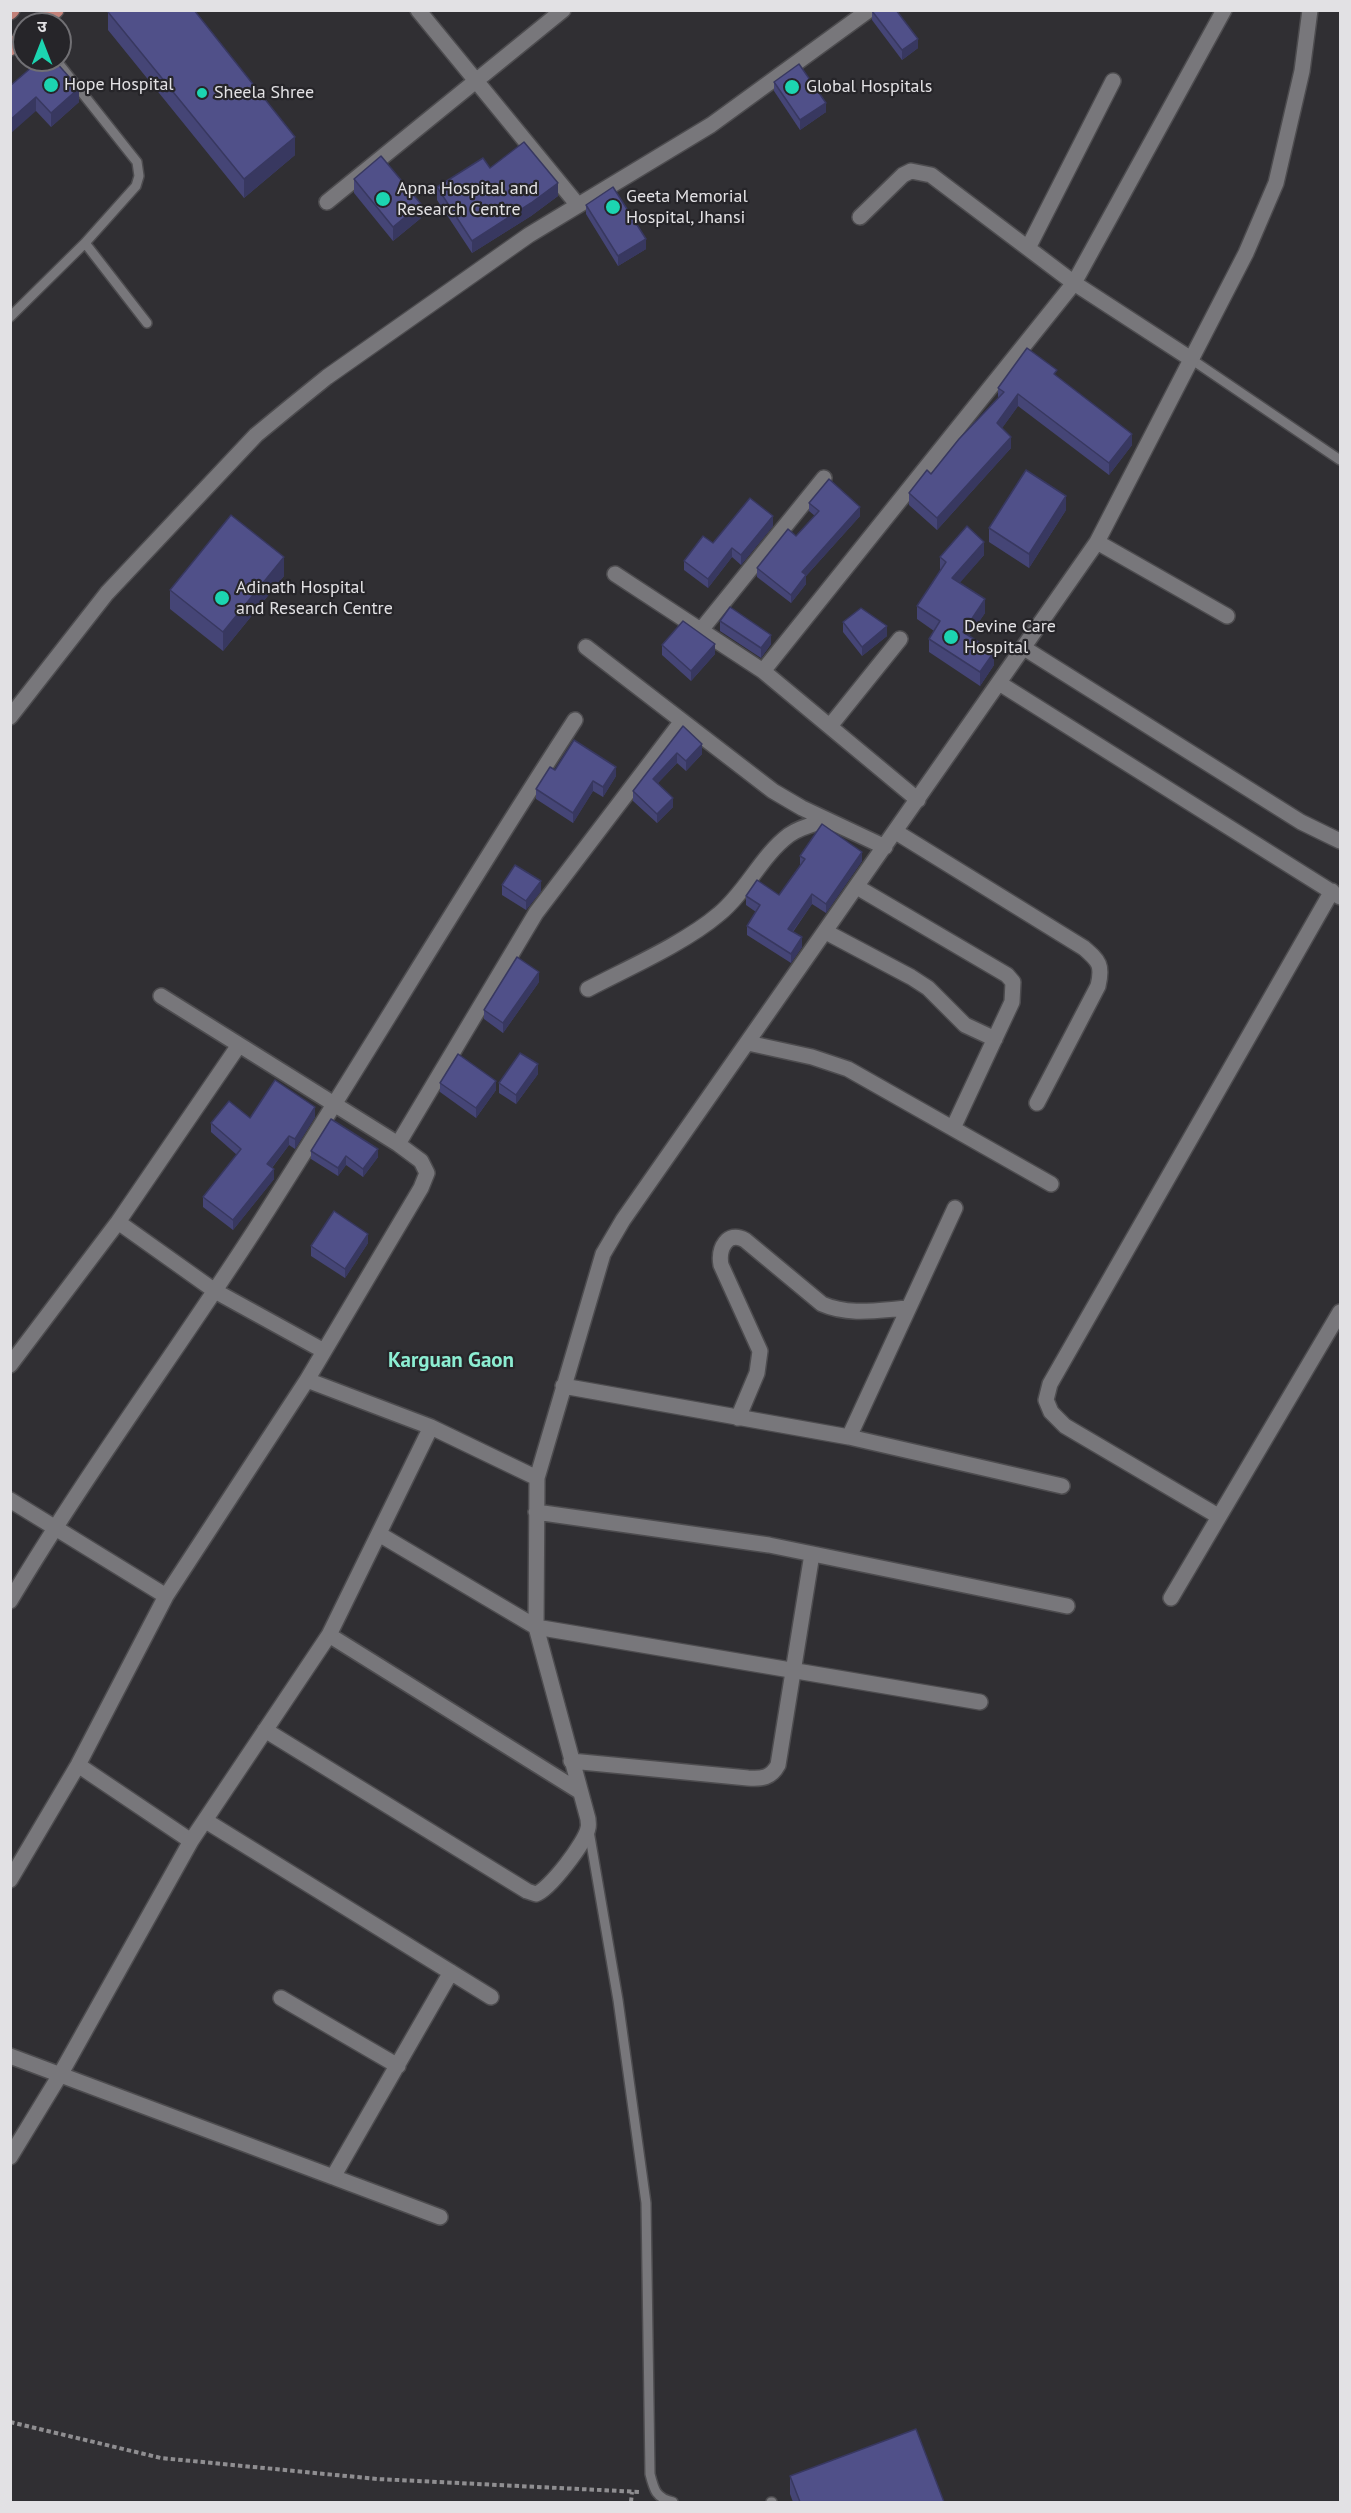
<!DOCTYPE html>
<html>
<head>
<meta charset="utf-8">
<style>
	body { margin:0 }
	#map { position:relative; width:1351px; height:2513px; overflow:hidden; background:#302f33; font-family:"PT Sans","Noto Sans Devanagari",sans-serif }
	canvas { display:block }
	.frame { position:absolute; inset:0; border:12px solid #e2e1e4; pointer-events:none }
	.north { position:absolute; left:12px; top:12px; width:60px; height:60px; box-sizing:border-box; background:#262529; border:2px solid #717074; border-radius:50%; rotate:0deg; font-size:16px; font-weight:700; line-height:24px; text-align:center; color:#e2e1e4 }
	.north::after { content:''; display:block; margin:auto; width:21px; height:27px; background:#1cd5b1; clip-path:polygon(50% 0,100% 100%,50% 72%,0 100%) }
</style>
</head>
<body>
<div id="map">
<canvas width="1351" height="2513"></canvas>
<div class="frame"></div>
<div class="north">उ</div>
</div>
<script>
const c = document.querySelector('canvas').getContext('2d');
c.lineJoin = 'round';
function strokePath(path, color, width, dash) { c.strokeStyle = color; c.lineWidth = width; c.lineCap = dash ? 'butt' : 'round'; c.setLineDash(dash || []); c.stroke(path); }
function fill(path, color) { c.fillStyle = color; c.fill(path, 'evenodd'); }
function drawText(font, color, halo, rows, align = 'center') {
  c.font = font + ' "PT Sans",sans-serif'; c.lineWidth = 4.5; c.setLineDash([]); c.textBaseline = 'middle'; c.strokeStyle = halo; c.fillStyle = color; for (const [text, x, y, turn = 0] of rows) {
    c.save(); c.translate(x, y); c.rotate((+turn || 0) * Math.PI / 180); c.textAlign = isNaN(turn) ? turn : align; if (halo) c.strokeText(text, 0, 0); c.fillText(text, 0, 0); c.restore();
  }
}
const service = new Path2D(`
	M85,243l62,80
	M10,317l75,-74 51,-57 3,-10 -2,-14 -81,-102
	M1191,359l149,101
	M589,1831l29,169 28,203 4,271c4,16 6,24 23,28
	M771,2502h1`);
const minor = new Path2D(`
	M418,10l159,194
	M327,202l236,-192
	M860,217l43,-42 8,-4 20,4 143,108 117,76
	M1028,248l85,-167
	M1097,542l130,74
	M615,574l148,97 155,129
	M701,630l123,-152
	M586,647l187,144 29,17 83,39
	M1024,648l277,174 39,19
	M763,671l311,-388 150,-273
	M999,683l341,214
	M10,717l97,-124 149,-158 34,-28 37,-30 202,-142 182,-110 158,-115
	M830,726l70,-87
	M896,832l188,116c15,13 19,17 14,38l-61,117
	M857,887l150,88 6,7 -1,20 -59,126
	M826,932l85,45 17,11 37,37 30,14
	M588,989c40,-21 97,-46 131,-75 27,-22 42,-58 70,-79 11,-8 25,-11 38,-15
	M161,996l237,148
	M748,1043l64,14 36,12 203,115
	M118,1222l97,69 109,60
	M10,1365l108,-143 121,-177
	M307,1380l114,-192 6,-15 -6,-12 -23,-17 138,-231 146,-192
	M563,1386l286,51 106,-229
	M738,1418l19,-45 3,-22 -39,-86c-3,-16 6,-35 24,-25l77,64c27,12 57,6 86,4
	M849,1437l213,49
	M10,1500l156,96
	M536,1512l233,33 298,61
	M1218,1516l-153,-90 -14,-14 -5,-12 4,-16 282,-493
	M379,1534l157,93 444,75
	M1171,1598l169,-286
	M10,1601c78,-131 170,-254 252,-382 106,-166 206,-335 313,-499
	M329,1635l250,156
	M265,1730l262,161 9,3c13,-4 50,-52 52,-66 1,-3 0,-6 0,-9l-52,-192 1,-149 66,-224 20,-34 474,-678 149,-289 30,-70 26,-112 8,-61
	M571,1761l177,17c14,1 23,0 30,-13l34,-211
	M78,1765l113,76
	M206,1821l285,176
	M10,1880l68,-115 88,-169 141,-216 124,47 106,51
	M281,1998l117,68
	M10,2056l430,161
	M10,2157l50,-82 131,-234 138,-206 102,-208
	M333,2177l118,-205`);
const primary = new Path2D(`
	M10,12l2,-2
	M39,24l17,-14
	M10,48l14,-12`);
strokePath(service, '#4d4c4f', 12);
strokePath(minor, '#4d4c4f', 18);
strokePath(primary, '#4d4c4f', 18);
strokePath(new Path2D(`
	M10,2422l151,36 216,21 263,13
	M631,2502l1,-10`), '#8f8e91', 4, [4.5, 3]);
strokePath(service, '#78777b', 9);
strokePath(minor, '#78777b', 15);
strokePath(primary, '#c3827a', 15);
fill(new Path2D(`
	M872,10l46,38 -16,12 -30,-40z
	M108,12l187,143 -51,43 -136,-168z
	M774,82l52,30 -26,18 -26,-39z
	M10,86l69,16 -28,25 -15,-16z
	M490,168l68,28 -27,20 -59,37 -35,-53v-13z
	M354,179l67,39 -28,23 -39,-48z
	M586,205l60,44 -28,17 -32,-52z
	M1057,377l75,68 -23,30 -91,-69 -16,22 9,20 -74,82 -28,-25v-12l22,-19 67,-76v-10z
	M809,503l51,13 -54,60v8l-15,19 -34,-26v-9l39,-32 19,-20 -6,-5z
	M1066,510l-37,58 -40,-26v-14z
	M773,526l-32,39 -9,-8 -24,31 -24,-18v-9l29,-18z
	M984,555l-25,28 26,30 -16,23 25,29 -14,21 -51,-34v-13l5,-8 -17,-12v-13l23,-35v-14z
	M284,576l-61,75 -53,-42v-19z
	M720,621l51,23 -10,14 -41,-27z
	M843,622l44,14 -25,20 -19,-24z
	M662,645l53,9 -24,27 -29,-26z
	M683,726l19,28 -16,17 -9,-8 -19,20 15,24 -16,16 -24,-22v-10z
	M555,770l61,6 -13,21 -10,-6 -20,32 -37,-24v-10z
	M800,856l62,5 -36,52 -14,-9 -19,28 9,15 -11,16 -44,-28v-9l9,-14 -10,-7v-9l33,-1 21,-30z
	M502,885l39,6 -15,19 -24,-15z
	M539,982l-36,51 -19,-14v-9z
	M538,1074l-22,30 -17,-11v-10z
	M440,1083l56,7 -20,28 -36,-26z
	M315,1117l-20,32 -6,-4 -17,23 2,11 -41,51 -30,-23v-10l34,-42 -26,-23v-9l39,-5z
	M311,1151l67,6 -15,20 -17,-12 -8,11 -27,-17z
	M368,1243l-23,35 -34,-22v-10z
	M790,2476l154,26h-151l-3,-8z`), '#454576');
fill(new Path2D(`
	M918,39v9l-16,12v-10z
	M79,88v14l-28,25v-14z
	M36,97v14l-26,23v-14z
	M826,103v9l-26,18v-10z
	M295,137v18l-51,43v-19z
	M558,183v13l-27,20 -59,37v-12z
	M421,204v14l-28,23v-14z
	M646,239v10l-28,17v-10z
	M1018,394v12l-21,29v-12z
	M1132,434v11l-23,30v-12z
	M1011,437v11l-74,82v-12z
	M1066,496v14l-37,58v-14z
	M860,507v9l-54,60v8l-15,19v-8l11,-23z
	M773,516v10l-32,39v-10z
	M984,542v13l-32,37v-14z
	M732,548v9l-24,31v-9z
	M284,557v19l-61,75v-19z
	M985,599v14l-22,32v-13z
	M887,626v10l-25,20v-9z
	M771,635v9l-10,14v-10z
	M715,644v10l-24,27v-10z
	M994,652v13l-14,21v-14z
	M702,744v10l-16,17v-10z
	M677,753v10l-24,25v-9z
	M616,767v9l-13,21v-10z
	M593,781v10l-20,32v-10z
	M673,798v9l-16,16v-9z
	M862,852v9l-36,52v-9z
	M541,881v10l-15,19v-9z
	M812,894v10l-24,34v-9z
	M802,937v10l-11,16v-9z
	M539,972v10l-36,51v-10z
	M538,1064v10l-22,30v-9z
	M496,1081v9l-20,28v-10z
	M315,1107v10l-20,32v-10z
	M289,1136v9l-22,29v-10z
	M378,1149v8l-15,20v-8z
	M346,1156v9l-8,11v-8z
	M274,1169v10l-41,51v-10z
	M368,1234v9l-23,35v-9z`), '#383860');
const building = new Path2D(`
	M110,10h84l101,127 -51,42 -136,-167z
	M896,10l22,29 -16,11 -30,-39z
	M40,60h14l25,28 -28,25 -15,-16 -26,23v-34z
	M799,64l27,39 -26,17 -26,-38z
	M524,142l34,41 -27,20 -59,38 -35,-54 46,-29 7,10z
	M381,156l40,48 -28,23 -39,-48z
	M613,187l33,52 -28,17 -32,-51z
	M1027,348l30,22 -3,4 78,60 -23,29 -91,-69 -21,29 14,14 -74,81 -28,-25 18,-23 4,4 28,-35 45,-47 -6,-4z
	M1026,470l40,26 -37,58 -40,-26z
	M829,479l31,28 -58,65 4,3 -15,20 -34,-27 31,-39 8,7 23,-25 -10,-8z
	M750,498l23,18 -32,39 -9,-7 -24,31 -24,-18 19,-25 10,7z
	M231,515l53,42 -61,75 -53,-42z
	M967,526l17,16 -32,36 33,21 -22,33 31,20 -14,20 -51,-33 11,-18 -23,-15 29,-44 -6,-5z
	M730,607l41,28 -10,13 -41,-27z
	M861,608l26,18 -25,21 -19,-25z
	M683,621l32,23 -24,27 -29,-26z
	M683,726l19,18 -16,17 -9,-8 -24,26 20,19 -16,16 -24,-23z
	M574,740l42,27 -13,20 -10,-6 -20,32 -37,-24 14,-22 5,3z
	M822,824l40,28 -36,52 -14,-10 -24,35 14,8 -11,17 -44,-28 13,-21 -14,-9 11,-16 22,15 26,-36 -5,-3z
	M515,865l26,16 -15,20 -24,-16z
	M517,957l22,15 -36,51 -19,-13z
	M520,1053l18,11 -22,31 -17,-12z
	M458,1054l38,27 -20,27 -36,-25z
	M275,1080l40,27 -20,32 -6,-3 -22,28 7,5 -41,51 -30,-23 38,-48 -30,-26 18,-22 21,17z
	M331,1119l47,30 -15,20 -17,-13 -8,12 -27,-17z
	M334,1211l34,23 -23,35 -34,-23z
	M916,2429l28,73h-144l-10,-26z`);
fill(building, '#505089');
strokePath(building, '#383860', 1.5);
for (const [x, y, r, color] of [
	[51,85,8,"#1cd5b1"],
	[792,87,8,"#1cd5b1"],
	[202,93,6,"#1cd5b1"],
	[383,199,8,"#1cd5b1"],
	[613,207,8,"#1cd5b1"],
	[222,598,8,"#1cd5b1"],
	[951,637,8,"#1cd5b1"]
]) { const dot = new Path2D(); dot.arc(x, y, r, 0, 2 * Math.PI); c.fillStyle = color; c.fill(dot); strokePath(dot, '#262529', 2); }
drawText('18px', '#e2e1e4', '#262529', [
	["Hope Hospital",64,85],
	["Global Hospitals",806,87],
	["Sheela Shree",214,93],
	["Apna Hospital and",397,189],
	["Research Centre",397,210],
	["Geeta Memorial",626,197],
	["Hospital, Jhansi",626,218],
	["Adinath Hospital",236,588],
	["and Research Centre",236,609],
	["Devine Care",964,627],
	["Hospital",964,648]
], 'left');
drawText('bold 21px', '#8cedd2', '#262529', [
	["Karguan Gaon",451,1361]
]);
</script>
</body>
</html>
